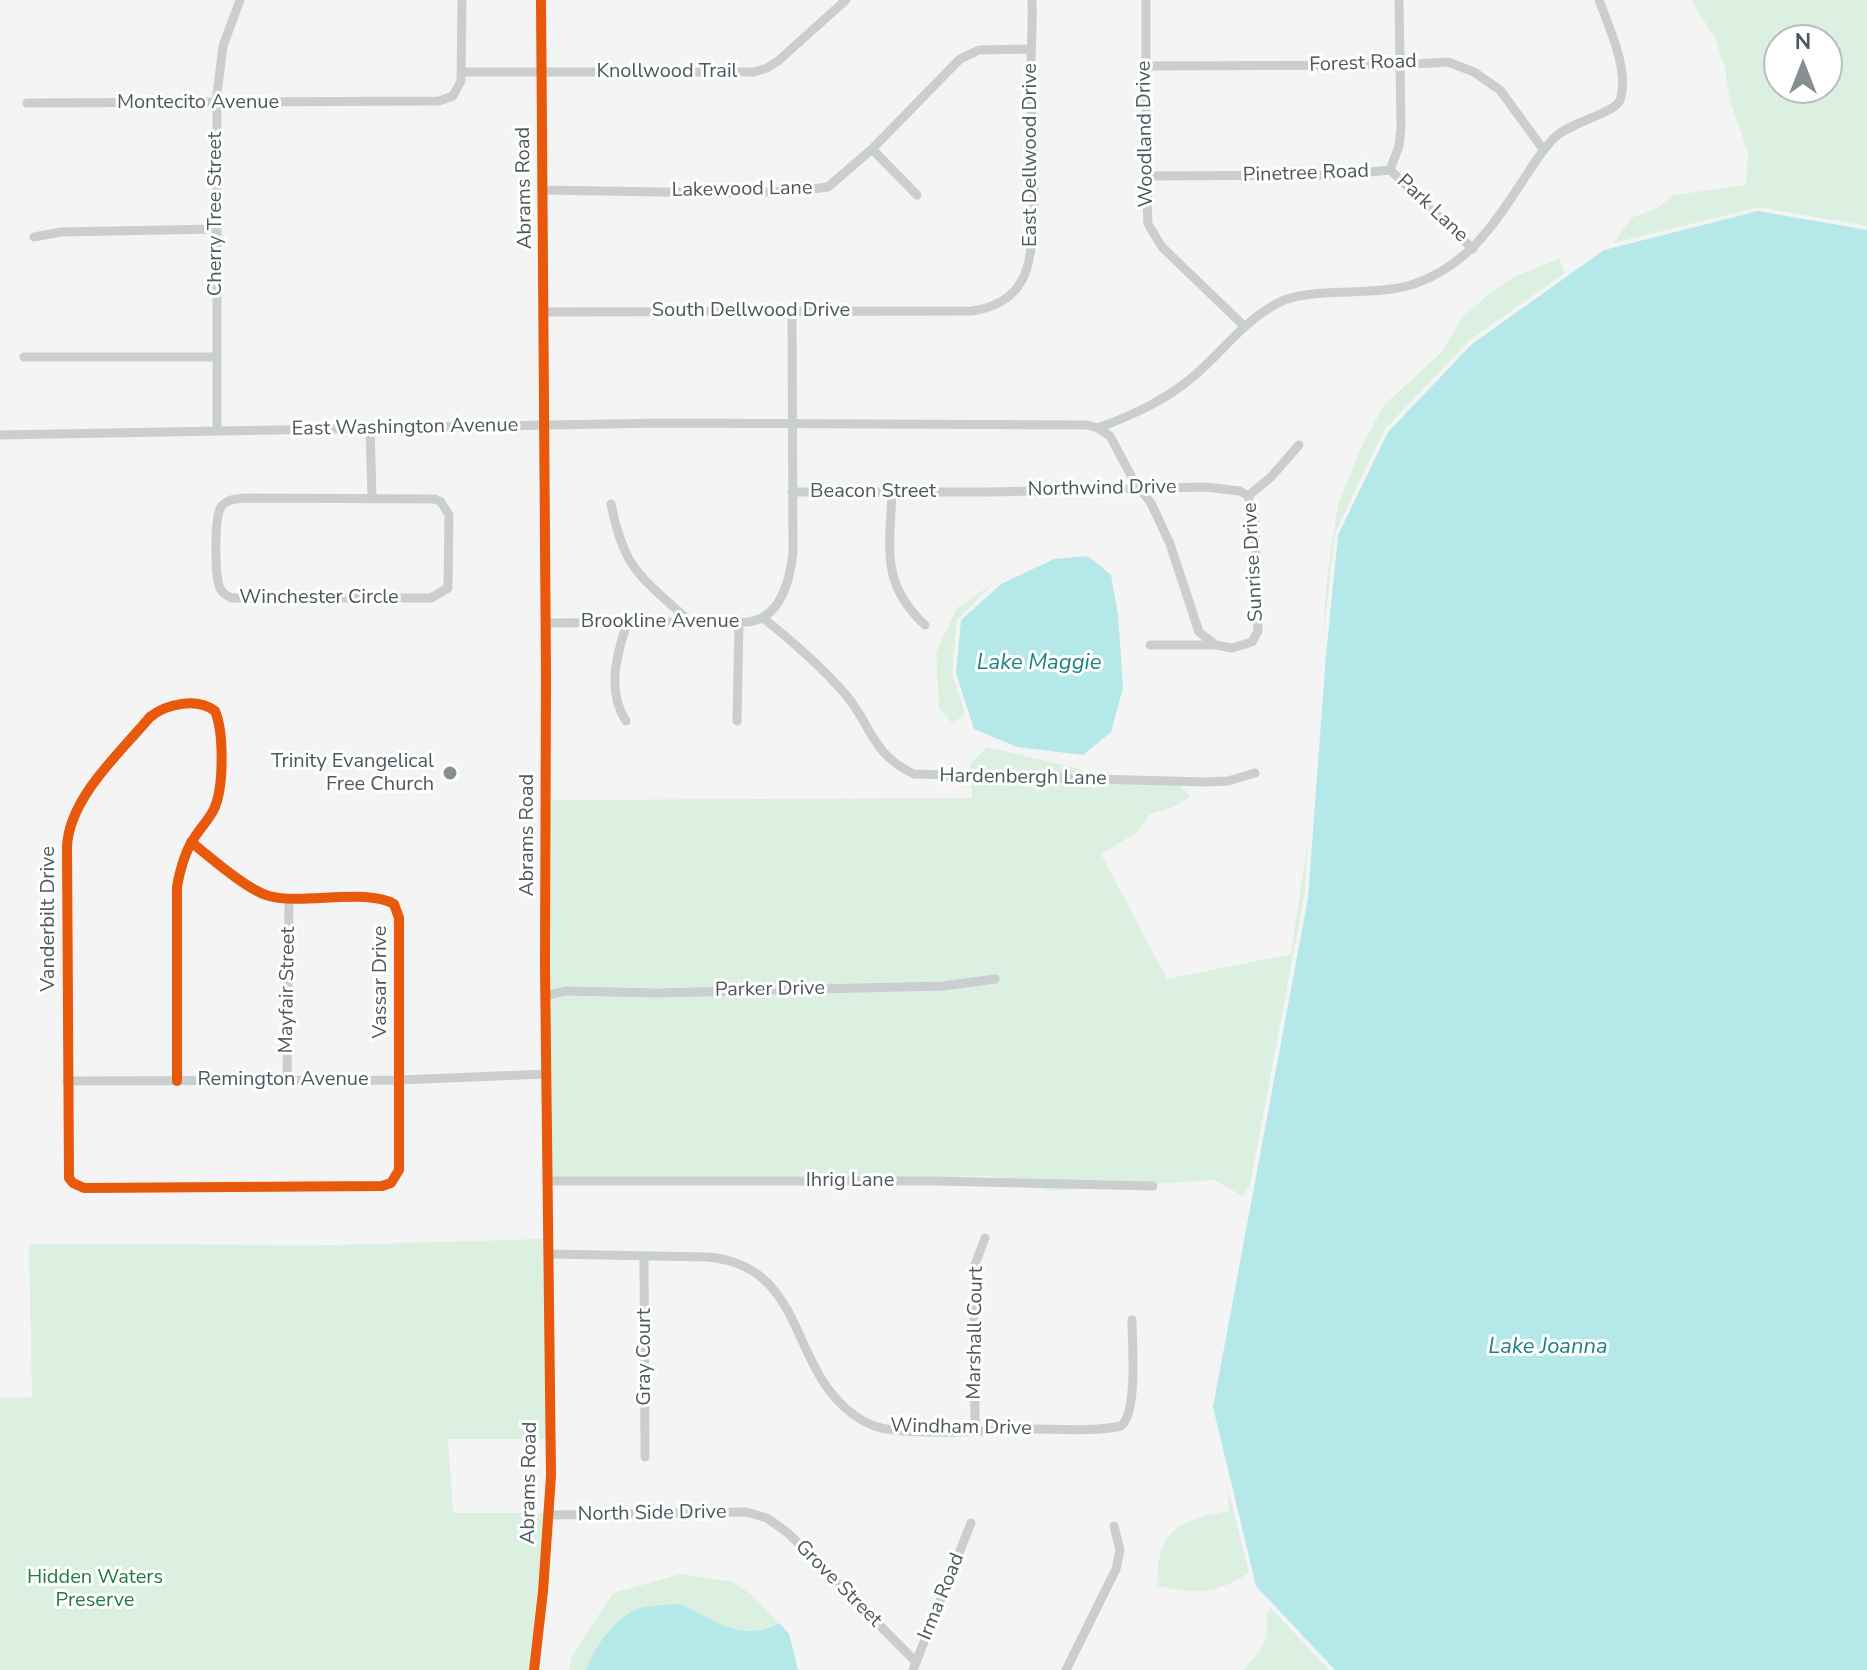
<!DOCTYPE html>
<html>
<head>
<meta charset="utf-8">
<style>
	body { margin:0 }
	#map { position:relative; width:1867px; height:1670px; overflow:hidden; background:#f4f4f4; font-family:"Nunito Sans",sans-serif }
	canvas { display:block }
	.north { position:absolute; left:1763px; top:24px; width:80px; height:80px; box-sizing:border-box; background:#fff; border:2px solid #b7bdbf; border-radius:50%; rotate:0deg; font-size:22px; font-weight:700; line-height:32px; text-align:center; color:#4c595e }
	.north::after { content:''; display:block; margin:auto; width:28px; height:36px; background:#878f92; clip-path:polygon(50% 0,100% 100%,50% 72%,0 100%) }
</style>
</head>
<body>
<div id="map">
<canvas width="1867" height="1670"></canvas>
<div class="north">N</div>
</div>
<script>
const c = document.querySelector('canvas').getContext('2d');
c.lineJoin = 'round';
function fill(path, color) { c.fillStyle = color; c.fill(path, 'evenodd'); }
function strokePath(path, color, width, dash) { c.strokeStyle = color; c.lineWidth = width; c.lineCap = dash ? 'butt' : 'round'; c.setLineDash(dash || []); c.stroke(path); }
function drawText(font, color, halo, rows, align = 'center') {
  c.font = font + ' "Nunito Sans",sans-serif'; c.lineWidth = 6; c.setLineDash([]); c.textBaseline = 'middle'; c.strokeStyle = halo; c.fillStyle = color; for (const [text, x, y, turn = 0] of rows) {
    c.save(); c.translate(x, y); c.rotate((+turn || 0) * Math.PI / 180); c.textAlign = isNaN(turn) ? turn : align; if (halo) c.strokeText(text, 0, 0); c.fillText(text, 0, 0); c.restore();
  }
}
fill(new Path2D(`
	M1691,0h176v226l-108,-19 -145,36 17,-25 26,-10 17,-13 72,-10 2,-32 -18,-53 -5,-32 -10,-30zM1779,40h48v48h-48z
	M1559,259l6,14 -95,67 -86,90 -49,103 -12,109 4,-65 11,-72 24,-59 22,-41 59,-54 18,-32 28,-25 25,-17z
	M994,583l-37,37 -5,53 13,40 -12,11 -14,-15 -3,-57 21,-44z
	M987,747l93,22 23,11 70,-4 17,21 -19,11 -21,6 -11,17 -38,23 66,125 124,-25 17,-115 -4,59 -54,287 -7,11 -29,-16 -164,11 -59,-15 -439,6 -2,-382 422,-2 -2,-34z
	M543,1239l3,200h-98l5,74h92l-16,157h-529v-272l32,-1 -3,-153 307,1z
	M1227,1485l22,88c-36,22 -51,21 -91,13 -3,-56 22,-66 71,-75z
	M681,1574l52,8 19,13 27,28c-37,21 -65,-4 -99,-19l-89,53 -5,13h-17l3,-14 41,-63z
	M1271,1608l58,62h-85c15,-22 27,-24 22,-54z`), '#dbf0e0');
fill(new Path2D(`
	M1758,211l109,19v1440h-532l-79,-84 -43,-179 95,-509 18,-243 12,-120 50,-103 84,-88 132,-94z
	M1088,556l23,19 7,39 5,74 -12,44 -28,23 -66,-8 -43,-18 -18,-56 5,-53 40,-36 53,-25z
	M680,1604c34,15 62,40 99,19l10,11 9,36h-212c7,-20 28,-51 49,-60 12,-5 31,-5 45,-6z`), '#b4e8e9');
strokePath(new Path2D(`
	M1146,0v176l2,48 14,23 82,79
	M1145,66l254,-1 49,-3 26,10 26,18 43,59
	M462,72h292l13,-4 11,-7 68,-61
	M27,103l412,-2 14,-5 8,-15 1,-81
	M872,149l45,46
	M1390,170l83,79
	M1146,176l193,-1 51,-5 9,-24 2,-19 -2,-127
	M542,190l179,3 75,-2 32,-4 44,-38 88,-90 19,-9 52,-1
	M34,237l27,-5 154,-3
	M544,312l428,-1c20,-3 40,-12 50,-31 20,-33 9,-151 9,-194 -1,-29 2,-57 1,-86
	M24,357h193
	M370,428l2,70
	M1098,428c35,-13 68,-28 96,-52 28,-24 49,-54 82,-72 32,-19 98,-6 138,-20 53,-19 78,-56 108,-102 10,-15 19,-31 32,-44 16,-16 62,-25 66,-38 10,-28 -11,-73 -21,-100
	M217,431v-337l6,-48 17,-46
	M0,435l662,-12 425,2 11,3 12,8 25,47 16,20 19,41 29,88 17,13
	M792,492h199l214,-5 35,4 8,5
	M892,492c-2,56 -12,91 33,133
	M1248,496l23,-19 28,-32
	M245,498l190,1 6,3 8,13 -1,73 -17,10h-199c-6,-3 -11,-5 -13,-13 -4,-13 -5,-67 2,-78 6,-8 15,-8 24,-9z
	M611,504c14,70 32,73 80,119
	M763,618c29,23 58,48 83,77 26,31 25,59 68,79l290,8 24,-1 27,-8
	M545,623l203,-1c33,-4 42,-42 45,-70l-1,-241
	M1150,645h66l16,3 20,-6 6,-11 -3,-112 -7,-23
	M626,721c-20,-30 -9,-67 1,-98
	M737,721l2,-99
	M545,996l20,-5 93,2 160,-4 125,-3 52,-7
	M67,1081l332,-1 147,-6
	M177,1081v-194c3,-17 7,-33 16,-47 6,-11 16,-20 21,-31 10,-21 10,-77 1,-98 -18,-14 -49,-7 -65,6 -31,37 -80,80 -83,129l2,332 4,5 11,5 298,-2 9,-3 8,-13v-252l-5,-14c-27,-16 -92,1 -125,-8 -22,-6 -59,-39 -78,-54
	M287,1081l2,-182
	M547,1181h389l217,5
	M548,1254l160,3c99,9 80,111 146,158 12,9 26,14 40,15 46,5 95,0 141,-1 28,0 59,3 86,-3 17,-14 11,-82 11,-106
	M644,1258l1,199
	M975,1430l-1,-163 11,-29
	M550,1515l196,-3 21,6 21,15 128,129
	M534,1670l9,-79 8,-115 -6,-511 1,-289 -5,-676
	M913,1670l58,-147
	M1066,1670l50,-101 4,-19 -6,-24`), '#cbcecf', 9);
strokePath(new Path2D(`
	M177,1081v-194c3,-17 7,-33 16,-47 6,-11 16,-20 21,-31 10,-21 10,-77 1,-98 -18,-14 -49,-7 -65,6 -31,37 -80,80 -83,129l2,332 4,5 11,5 298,-2 9,-3 8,-13v-252l-5,-14c-27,-16 -92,1 -125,-8 -22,-6 -59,-39 -78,-54
	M534,1670l9,-79 8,-115 -6,-511 1,-289 -5,-676`), '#e8590c', 10);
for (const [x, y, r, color] of [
	[450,773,8,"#878f92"]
]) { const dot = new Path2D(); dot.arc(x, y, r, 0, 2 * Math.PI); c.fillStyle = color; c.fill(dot); strokePath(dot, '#fff', 3); }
drawText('20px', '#4c595e', '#fff', [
	["Forest Road",1363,64,-2],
	["Knollwood Trail",667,72],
	["Montecito Avenue",198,103],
	["Woodland Drive",1146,134,-91],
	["East Dellwood Drive",1031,155,-90],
	["Pinetree Road",1306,174,-2],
	["Abrams Road",525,188,-91],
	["Lakewood Lane",742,190,-1],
	["Park Lane",1432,209,43],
	["Cherry Tree Street",216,214,-90],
	["South Dellwood Drive",751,311],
	["East Washington Avenue",405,428,-1],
	["Northwind Drive",1102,489,-1],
	["Beacon Street",873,492],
	["Sunrise Drive",1254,562,-93],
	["Winchester Circle",319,598],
	["Brookline Avenue",660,622],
	["Hardenbergh Lane",1023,778,1],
	["Abrams Road",528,835,-90],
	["Vanderbilt Drive",49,919,-90],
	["Vassar Drive",381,982,-90],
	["Mayfair Street",288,990,-89],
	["Parker Drive",770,990,-1],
	["Remington Avenue",283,1080],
	["Ihrig Lane",850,1181],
	["Marshall Court",976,1333,-89],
	["Gray Court",645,1357,-90],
	["Windham Drive",961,1428,1],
	["Abrams Road",530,1483,-89],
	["North Side Drive",652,1514,-1],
	["Grove Street",838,1584,45],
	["Irma Road",942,1597,-68]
]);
drawText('20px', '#4c595e', '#fff', [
	["Trinity Evangelical",434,762],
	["Free Church",434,785]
], 'right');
drawText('20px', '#227b3e', '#fff', [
	["Hidden Waters",95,1578],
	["Preserve",95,1601]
]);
drawText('italic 22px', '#1a8285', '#fff', [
	["Lake Maggie",1039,664],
	["Lake Joanna",1548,1348]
]);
</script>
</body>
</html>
